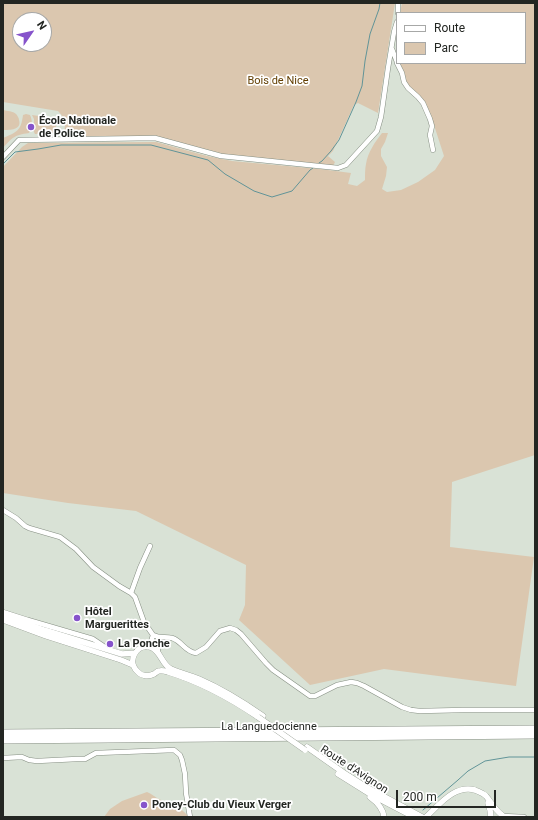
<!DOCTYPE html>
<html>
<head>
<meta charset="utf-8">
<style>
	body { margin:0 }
	#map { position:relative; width:538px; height:820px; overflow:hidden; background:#d9e2d6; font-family:Roboto,sans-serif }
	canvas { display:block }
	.frame { position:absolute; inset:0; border:4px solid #232622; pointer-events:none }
	.legend { position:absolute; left:396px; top:12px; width:130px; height:52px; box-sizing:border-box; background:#fff; border:1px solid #a7a8a7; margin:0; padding:5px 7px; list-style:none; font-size:12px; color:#232622 }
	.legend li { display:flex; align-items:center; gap:8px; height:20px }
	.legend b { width:20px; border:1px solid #a7a8a7 }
	.north { position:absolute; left:12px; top:12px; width:40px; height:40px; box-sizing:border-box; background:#fff; border:1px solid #a7a8a7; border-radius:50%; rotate:56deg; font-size:11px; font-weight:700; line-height:16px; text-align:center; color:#232622 }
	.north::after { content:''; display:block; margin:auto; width:14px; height:18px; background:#8653cb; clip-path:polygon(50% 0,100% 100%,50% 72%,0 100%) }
	.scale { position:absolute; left:396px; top:790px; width:100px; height:18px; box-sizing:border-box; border:2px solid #232622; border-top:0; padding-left:5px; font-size:12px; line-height:14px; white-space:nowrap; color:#232622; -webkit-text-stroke:3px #fff; paint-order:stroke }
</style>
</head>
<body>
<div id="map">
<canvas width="538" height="820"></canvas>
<div class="frame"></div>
<ul class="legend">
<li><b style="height:5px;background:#fff"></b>Route</li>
<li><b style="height:11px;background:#dbc7af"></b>Parc</li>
</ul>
<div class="north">N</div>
<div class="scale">200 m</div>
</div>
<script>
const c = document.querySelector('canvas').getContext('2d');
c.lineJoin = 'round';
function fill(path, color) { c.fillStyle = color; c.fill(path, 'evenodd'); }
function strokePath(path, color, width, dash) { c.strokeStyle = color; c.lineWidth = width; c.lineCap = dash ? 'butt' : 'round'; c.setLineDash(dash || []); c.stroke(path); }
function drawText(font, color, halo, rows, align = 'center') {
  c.font = font + ' Roboto,sans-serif'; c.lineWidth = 3.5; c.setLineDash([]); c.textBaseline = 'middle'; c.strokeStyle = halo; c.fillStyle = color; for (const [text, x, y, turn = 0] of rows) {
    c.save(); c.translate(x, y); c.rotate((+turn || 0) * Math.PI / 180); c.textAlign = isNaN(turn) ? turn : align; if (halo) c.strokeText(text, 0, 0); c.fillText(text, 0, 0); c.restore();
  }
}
fill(new Path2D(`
	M3,3h392l-17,110 -20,-10 -4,2 -21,46 -5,5 7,6 -2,4 -106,-11 -72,-19 -25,1h-66c1,-13 3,-17 -6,-26l-55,-9zM20,20h24v24h-24z
	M402,3h133v452l-83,27 -2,65 84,10 -18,129 -132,-17 -74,16 -71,-65 6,-15 1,-40 -110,-54 -68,-8 -65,-10v-326l19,-20 6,-4 128,-1 51,14 25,5 88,8 31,4 -3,11 9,2 8,-6c0,-6 0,-11 1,-16 2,-12 9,-22 16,-31h6l-3,9 -4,7v7l6,11 -1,9 -4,13 5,3 14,-2 17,-8 17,-12 9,-14 -12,-37 -26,-37 -7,-19h126v-50h-125z
	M3,110c4,1 10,1 13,4 1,1 3,4 3,6 3,10 -9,10 -16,10z
	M26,114l4,1c3,6 2,13 -1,18 -15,2 -16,4 -26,15v-10c14,-6 18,-7 20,-23z
	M32,115l21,3 3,4v9l-2,2 -19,1 -1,-2v-13z
	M147,792c5,2 9,6 14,8 5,3 1,1 6,2 6,2 19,9 21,15h-84l6,-8 12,-8z`), '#dbc7af');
strokePath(new Path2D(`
	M319,163l3,-2 9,-10 8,-11 17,-38 6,-16 3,-25 5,-27 9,-25 1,-6
	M3,164l12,-12 23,-3 23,-4h90l57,15 17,14 29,17 18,6 20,-6 18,-21 3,-2
	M423,810l35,-30 10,-9 17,-10 24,-4h26`), '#619498', 1);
const minor = new Path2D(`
	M398,13v-10
	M392,49l5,13
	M397,63l5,10 2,9 4,6 10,9 5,6 7,16 2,7 -2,9 3,15
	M3,157l16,-17 136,-2 66,18 117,12 8,-3 31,-34 4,-14 7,-49 6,-36 3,-10
	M3,510l13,8 9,8 4,2 31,9 16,12 17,18 26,19 12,7 4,4 9,25 9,13 -2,7 -4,5
	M131,593l9,-25 10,-22
	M3,612l25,8 65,19 15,10
	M153,635c8,4 11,1 19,3 10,3 13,14 24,15l10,-6 14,-16 10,-3 6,2 5,4 25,29 7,7 37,26h5l22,-11 14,-3 6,1 7,3 38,21 9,3 9,1 43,-1h72
	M158,638c2,6 -1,10 0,15
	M3,758l19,-1 7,3 8,1 40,-2h8l11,-6 78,-3 6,5 2,5 3,14 1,19 4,24
	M503,816l21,1`);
const major = new Path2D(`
	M3,615l41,15 78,24 13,-1
	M3,620l43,16 75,24 12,5
	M258,717c-28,-19 -57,-35 -90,-45 -3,-1 -6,-2 -9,-1 -2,0 -3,2 -5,3 -6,3 -13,2 -17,-3 -10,-10 -1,-27 13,-24 11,3 11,17 21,22 9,4 19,6 28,10 23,10 44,23 64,37
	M307,747l37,26 24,15 54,29
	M338,774l32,20 44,23
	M370,797c7,5 13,11 14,20
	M488,803l2,7 1,7
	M426,817c13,-12 29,-33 49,-27 4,2 8,3 11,6 6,7 8,13 16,19`);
const highway = new Path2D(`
	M3,733l532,-4
	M3,740l532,-5`);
strokePath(minor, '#858e82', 5.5);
strokePath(major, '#858e82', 6);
strokePath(highway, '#858e82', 8);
strokePath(minor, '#fff', 4.5);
strokePath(major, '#fff', 5.5);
strokePath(highway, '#fff', 7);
const majorBridge = new Path2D(`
	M258,717l47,33`);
strokePath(majorBridge, '#858e82', 6, []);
strokePath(majorBridge, '#fff', 5.5);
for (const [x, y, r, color] of [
	[31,127,4,"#8653cb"],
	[77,618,4,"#8653cb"],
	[110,644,4,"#8653cb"],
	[144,805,4,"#8653cb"]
]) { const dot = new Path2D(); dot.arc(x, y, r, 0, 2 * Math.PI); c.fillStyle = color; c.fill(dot); strokePath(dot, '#fff', 1.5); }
drawText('11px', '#623e00', '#fff', [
	["Bois de Nice",278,81]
]);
drawText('bold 11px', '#232622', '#fff', [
	["École Nationale",39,121],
	["de Police",39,134],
	["Hôtel",85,612],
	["Marguerittes",85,625],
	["La Ponche",118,644],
	["Poney-Club du Vieux Verger",152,805]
], 'left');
drawText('11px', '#232622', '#fff', [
	["La Languedocienne",269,727],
	["Route d'Avignon",354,770,33]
]);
</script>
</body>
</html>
